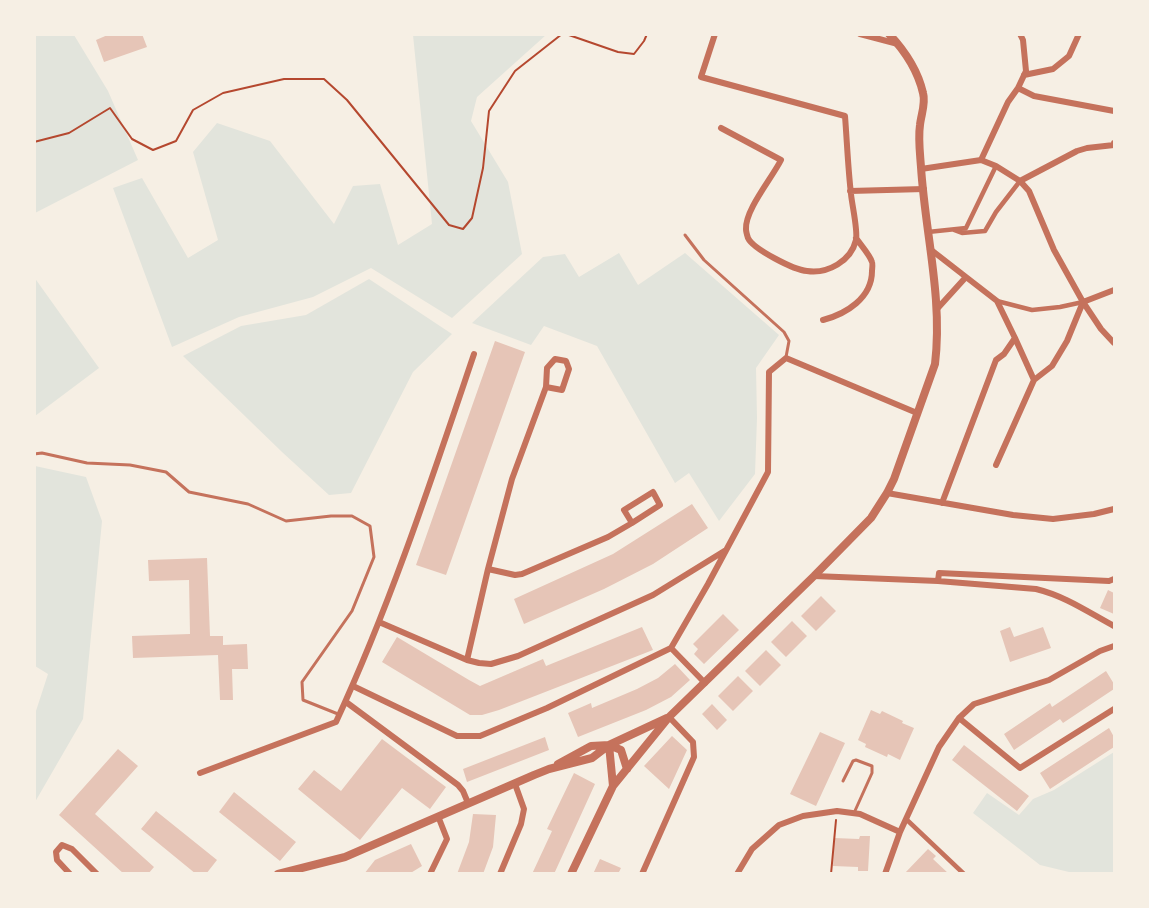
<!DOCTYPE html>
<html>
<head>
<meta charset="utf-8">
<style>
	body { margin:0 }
	#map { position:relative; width:1149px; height:908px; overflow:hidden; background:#f6efe4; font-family:Lora,serif }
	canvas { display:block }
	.frame { position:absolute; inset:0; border:36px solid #f6efe4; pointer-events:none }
</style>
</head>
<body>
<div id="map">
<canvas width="1149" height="908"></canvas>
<div class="frame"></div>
</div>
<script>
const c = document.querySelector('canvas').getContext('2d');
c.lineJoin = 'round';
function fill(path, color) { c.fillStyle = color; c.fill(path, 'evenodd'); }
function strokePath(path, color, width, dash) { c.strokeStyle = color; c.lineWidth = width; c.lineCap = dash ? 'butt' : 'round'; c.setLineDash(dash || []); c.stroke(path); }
fill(new Path2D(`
	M35,35h39l34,56 30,69 -103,53z
	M413,35h133l-69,62 -6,24 37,61 14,72 -70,64 -81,-50 -58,29 -74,20 -67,30 -59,-159 29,-10 46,80 30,-18 -25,-88 24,-29 53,18 64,83 19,-38 27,-2 18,61 34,-21z
	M619,253l19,32 47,-32 94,82 -23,33 1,50 -2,56 -36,47 -30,-48 -14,10 -78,-137 -53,-20 -13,19 -59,-22 71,-66 22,-3 14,23z
	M34,277l65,91 -64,48h-1z
	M369,279l83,55 -39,38 -62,121 -22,2 -47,-43 -99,-96 58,-30 65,-11z
	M35,466l51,11 16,44 -19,198 -48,83v-88l13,-40 -13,-8z
	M1114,752v121h-44l-1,-1 -29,-7 -67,-52 14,-20 32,22 14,-16 21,-9z`), '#e2e4dc');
fill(new Path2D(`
	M110,34h32l5,13 -43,15 -8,-22z
	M495,341l30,11 -79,223 -30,-10z
	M692,504l16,24 -55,36 -49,25 -80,35 -10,-25 99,-45z
	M207,558l3,78h13v9l24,-1 1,25h-16l1,31h-13l-2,-45 -85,3 -1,-22 58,-2 -1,-54 -40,1 -1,-21z
	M1108,590l6,3v21l-14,-6z
	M821,596l15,15 -20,20 -15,-15z
	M723,614l16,16 -35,34 -10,-10 4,-5 -5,-5z
	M792,621l15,15 -21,21 -15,-15z
	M642,627l11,23 -154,60 -17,5h-12l-88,-53 15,-25 72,43 11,6 63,-27 3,7z
	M1010,627l4,10 29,-10 8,21 -41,14 -10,-31z
	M766,650l15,15 -21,21 -15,-15z
	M675,664l15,16 -19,17 -25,13 -68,27 -10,-24 23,-10 1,5 45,-19 21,-11z
	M1106,671l8,13v5l-51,34 -3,-4 -46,31 -10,-16 46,-31 2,4z
	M738,676l15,15 -20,20 -15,-15z
	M712,704l15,16 -10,10 -15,-16z
	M871,710l9,4 2,-3 21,10 -1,2 12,5 -14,32 -12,-6 -1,3 -22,-10 1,-3 -8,-4z
	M1109,728l5,9v10l-64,42 -10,-16z
	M820,732l25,11 -29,63 -26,-12z
	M672,736l15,14 -18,39 -25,-23z
	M545,737l4,13 -82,32 -4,-13z
	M382,739l64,48 -16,22 -28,-21 -42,52 -62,-51 16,-19 27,21z
	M964,745l65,51 -12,15 -65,-51z
	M118,749l20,17 -43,48 59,53 -6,7h-24l-65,-59z
	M574,773l21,11 -41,90h-22l20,-43 -5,-2z
	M234,792l62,50 -16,19 -61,-49z
	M156,811l61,49 -11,14h-10l-55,-45z
	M473,814l23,1 -3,32 -10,27h-26l12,-32z
	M860,836h10l-2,35h-10v-4l-25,-1 1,-28 25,1z
	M411,844l11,22 -13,8h-45l11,-14z
	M928,849l8,7 -3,3 16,15h-45z
	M600,859l21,9 -3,6h-25z`), '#e6c5b7');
strokePath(new Path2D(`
	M566,34l52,18 16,2 10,-13 3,-7
	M34,142l35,-9 41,-25 22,31 21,11 23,-9 17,-31 30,-17 61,-14h40l23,21 102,125 14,4 9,-11 11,-50 6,-57 26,-40 47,-37
	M831,874l5,-54`), '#b5482f', 2);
strokePath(new Path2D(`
	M685,235l19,25 80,72 5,9 -3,16
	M34,454l8,-1 45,10 43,2 36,7 23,20 59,12 38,17 45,-5h21l18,10 4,31 -22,54 -50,71 1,18 35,14
	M843,781l10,-20 3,-1 16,6v7l-18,40`), '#c5725c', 3);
strokePath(new Path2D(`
	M954,230l8,3 23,-2 11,-19 24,-31
	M928,232l38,-4 30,-62
	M997,301l35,9 28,-3 23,-5
	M906,819l58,55`), '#c5725c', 4.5);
strokePath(new Path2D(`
	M715,34l-14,43 144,39c2,26 3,52 6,78 1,11 7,36 5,46 -5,21 -28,34 -49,31 -13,-1 -54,-22 -59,-33 -1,-3 -2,-6 -2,-9 -1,-19 26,-51 35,-69l-60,-32
	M860,34l38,10
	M1024,75l29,-6 16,-13 10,-22
	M1018,88l16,8 80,15
	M981,160l27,-58 10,-14 8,-17 -3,-31 -3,-6
	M921,169l60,-9 15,6 24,15 9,10 25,59 29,52 18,27 13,14
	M1020,181l57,-30 10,-3 27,-3v-2
	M850,191l74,-2
	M930,249l36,28 -29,32
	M966,277l31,24 18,37 19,42
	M823,320c23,-6 49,-22 49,-49 0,-1 1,-8 0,-9 -2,-7 -12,-18 -16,-24
	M996,465l38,-85 18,-14 15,-25 16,-39 31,-12
	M887,493l126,22 40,4 41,-5 20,-5
	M942,503l54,-143 8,-6 11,-16
	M488,569l27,6 7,-1 86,-37 24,-14 -8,-13 29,-18 7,13 -28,18
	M814,576l124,5 98,8c29,7 52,23 78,37
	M938,581l1,-8 170,8 5,-2
	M379,622l88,38 12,3 12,1 27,-8 135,-61 73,-45
	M467,660l21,-91 24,-90 34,-92 1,-19 8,-9 11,2 3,8 -7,21 -16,-3
	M705,683l-34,-35 37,-64 60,-112 1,-100 17,-14 131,55
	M353,686l104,50h23l67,-28 124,-60
	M346,702l112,83 5,6 5,12
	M959,718l61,50 94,-59
	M200,773l136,-51c55,-119 96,-244 138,-368
	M70,874l-13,-14 -1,-8 6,-7 10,4 25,25
	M430,874l17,-35 -9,-23
	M500,874l21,-50 3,-15 -9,-25
	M642,874l52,-117 -1,-15 -24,-25
	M737,874l15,-25 27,-24 24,-9 34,-5 23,3 40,18
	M885,874l15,-42 39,-85 20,-29 15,-14 75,-24 51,-29 14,-5`), '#c5725c', 6);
strokePath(new Path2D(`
	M609,745l4,41
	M558,764l33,-18 18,-1 12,5 6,19
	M278,874l67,-17 189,-82 15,-6 43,-11 17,-13 58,-27
	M571,874l42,-88 56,-69 145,-141 57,-58 16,-25 7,-14 41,-115c8,-66 -10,-132 -14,-197 -1,-14 -3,-29 -1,-42 1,-10 6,-22 3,-32 -5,-22 -18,-42 -34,-59`), '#c5725c', 8);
</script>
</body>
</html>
